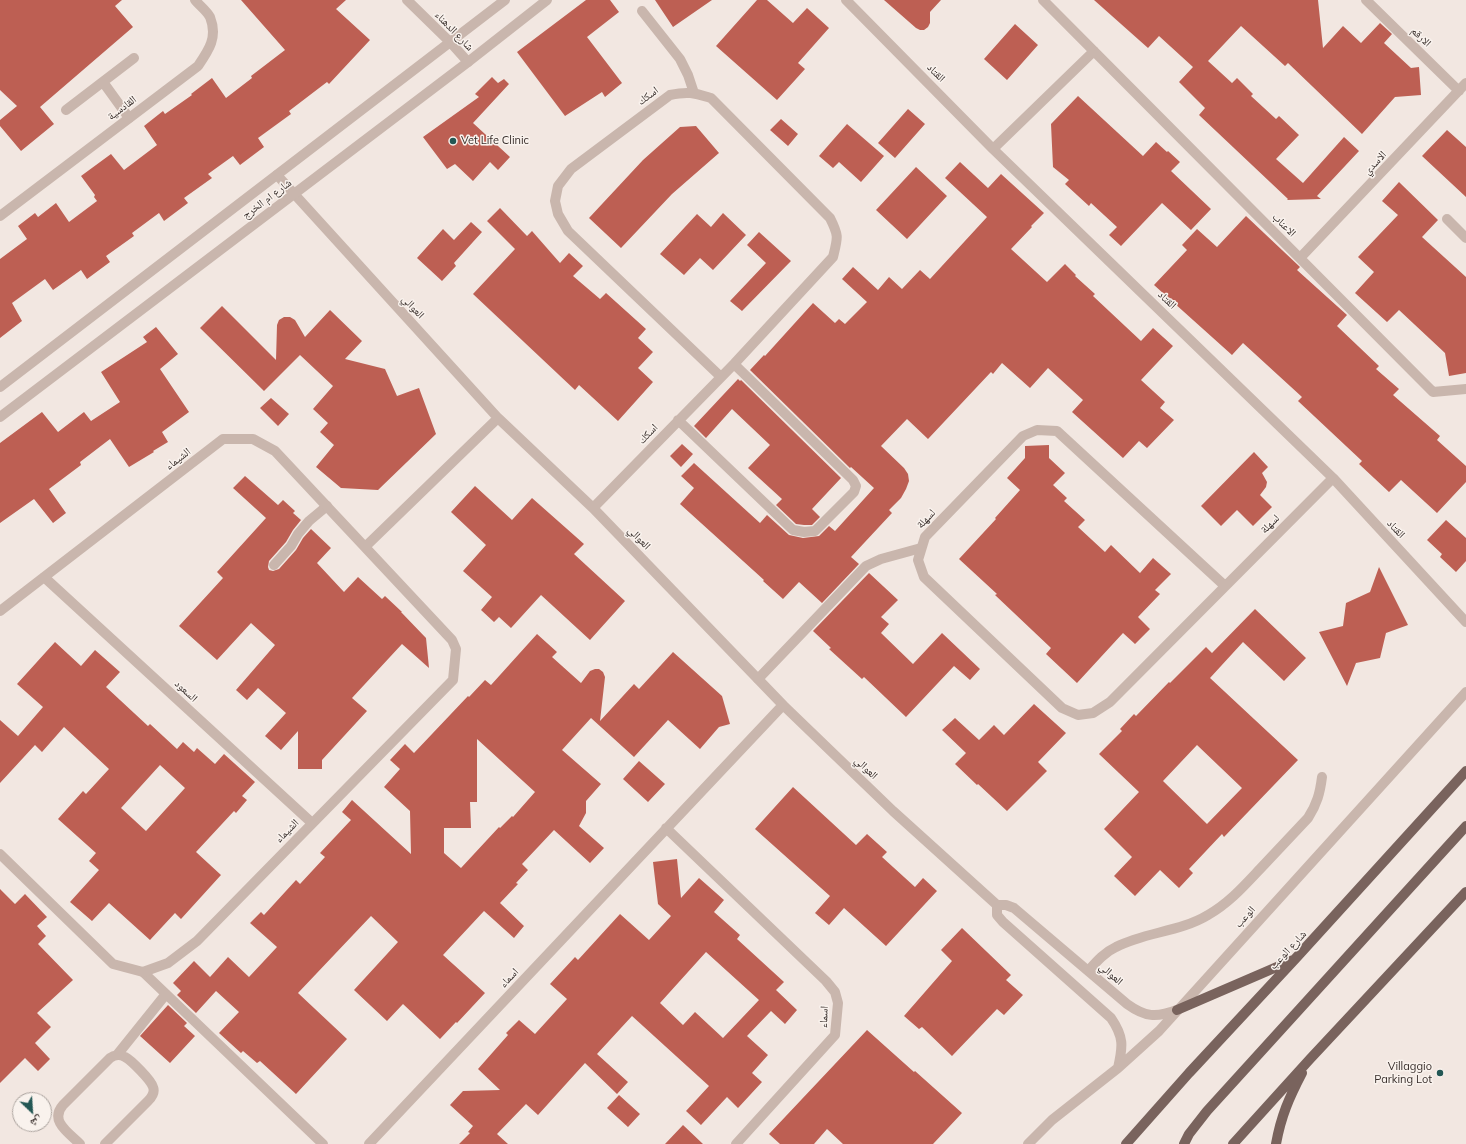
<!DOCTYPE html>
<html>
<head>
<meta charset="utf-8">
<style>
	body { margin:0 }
	#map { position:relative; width:1466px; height:1144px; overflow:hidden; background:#f2e7e1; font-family:Mulish,"Noto Naskh Arabic",sans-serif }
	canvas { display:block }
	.north { position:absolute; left:12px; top:1092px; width:40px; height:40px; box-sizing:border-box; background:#f9f2ed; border:1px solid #aca49f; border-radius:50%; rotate:155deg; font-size:11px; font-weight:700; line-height:16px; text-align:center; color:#382e2b }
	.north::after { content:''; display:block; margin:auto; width:14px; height:18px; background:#235754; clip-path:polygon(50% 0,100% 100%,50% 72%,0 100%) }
</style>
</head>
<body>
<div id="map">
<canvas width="1466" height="1144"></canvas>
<div class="north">ش</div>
</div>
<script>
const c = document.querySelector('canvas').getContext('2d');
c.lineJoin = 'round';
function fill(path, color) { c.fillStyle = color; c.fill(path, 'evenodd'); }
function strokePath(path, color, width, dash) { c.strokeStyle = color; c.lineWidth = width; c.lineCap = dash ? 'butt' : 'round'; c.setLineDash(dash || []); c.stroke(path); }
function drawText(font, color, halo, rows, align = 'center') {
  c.font = font + ' Mulish,"Noto Naskh Arabic",sans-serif'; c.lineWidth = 3; c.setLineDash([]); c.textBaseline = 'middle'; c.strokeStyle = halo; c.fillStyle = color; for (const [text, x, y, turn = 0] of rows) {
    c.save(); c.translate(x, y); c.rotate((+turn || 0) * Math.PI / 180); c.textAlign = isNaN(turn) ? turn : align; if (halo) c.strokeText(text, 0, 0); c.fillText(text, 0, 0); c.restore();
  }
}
fill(new Path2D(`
	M0,0h122l-7,6 18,21 -93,80 14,17 -33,27 -21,-25v-6l17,-14 -17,-16z
	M241,0h105l-10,9 34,31 -41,44 -2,-2 -38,29 2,3 -33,24 6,9 -24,18 -7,-9 -25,18 4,4 -28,20 4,5 -24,18 -5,-8 -27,20 2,3 -28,20 4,6 -23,17 -6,-9 -28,20 -8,-11 -33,24 10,18 -22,17v-79l27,-20 -9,-13 17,-13 3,4 18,-14 13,19 28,-21 -3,-4 1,-2 -14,-19 30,-22 13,16 33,-25 -13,-19 19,-15 2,3 27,-19 -1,-1 21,-16 14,20 26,-20 -1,-2 34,-26z
	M586,0h24l9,12 -32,25 35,46 -17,14 -3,-5 -37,24 -48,-64z
	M655,0h57l-39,27z
	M757,0h10l26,23 14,-15 22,20 -31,35 7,6 -28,31 -61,-54z
	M884,0h57l-11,12v11l-2,4 -4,3h-4l-4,-2z
	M1094,0h224l5,48 20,-22 18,17 19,-20 12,11 -8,9 27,25 8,-1 2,28 -26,2 -33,37 -74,-71 -3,3 -44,-40 -33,35 24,22 5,-5 16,16 -2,2 25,23 3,-3 20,19 -23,24 27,24 41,-46 15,14 -42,45 4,3 -34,1 1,-1 -89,-84 6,-7 -26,-26 14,-15 -34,-31 -11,12z
	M1015,24l23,21 -31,35 -23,-21z
	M492,77l6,6 6,-4 5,5 -36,39 37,34 -12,13 -8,-8 -17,19 -18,-17 -8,5 -24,-32 56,-40 -4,-3z
	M1078,96l65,60 13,-14 11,10 1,-1 12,11 -9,9 40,38 -20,21 -29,-27 -41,43 -12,-11 8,-8 -26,-24 -2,3 -24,-22 4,-4 -16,-13 -2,-43z
	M908,109l17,15 -30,34 -17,-15z
	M781,119l17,15 -10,12 -18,-16z
	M847,124l37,32 -23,26 -22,-20 -6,6 -14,-12z
	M696,126l23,27 -47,41 -51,54 -32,-30 54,-58 37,-33z
	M1447,130l19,17v50l-44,-41z
	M960,162l28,26 13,-14 43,39 -13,13 1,1 -21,22 36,33 18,-18 11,11 -1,1 20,18 -2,2 48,45 12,-13 20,18 -32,34 24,22 -5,6 14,12 -27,28 -8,-7 -16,17 -51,-46 11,-12 -35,-32 -18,20 -28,-25 -9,11 -2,-2 -63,67 -21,-20 -26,27 23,22 4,6 1,7 -3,8 -5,9 -12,12 3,3 -41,44 8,7 -37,39 -23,-21 -16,17 -20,-18 1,-1 -84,-76 14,-16 -13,-12 13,-13 66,60 7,-8 22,20 14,3 16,-2 10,-10 6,5 39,-43 -23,-21 -1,1 -100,-98 14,-15 1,1 48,-53 22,20 4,-4 6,5 22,-22 -25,-23 11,-12 25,23 11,-13 13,12 18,-19 10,9 57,-62 -42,-39z
	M916,167l31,29 -40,43 -31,-29z
	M1399,182l39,38 -16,17 44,40v96l-17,3 -4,-23 -46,-43 -12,12 -32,-29 19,-21 -16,-15 40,-42 -16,-14z
	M500,208l27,28 5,-5 28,32 9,-10 14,13 -10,10 27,23 6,-6 40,36 -8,9 15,14 -15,16 15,14 -35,39 -39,-36 -4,5 -102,-96 42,-45 -28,-28z
	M723,213l23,22 -33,35 -13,-12 -16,17 -24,-21 37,-40 14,13z
	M1246,216l54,51 -3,3 50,45 -10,11 42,40 -3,3 23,20 -6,6 47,41 -3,4 29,26v16l-29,31 -36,-33 -12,12 -30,-28 3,-3 -64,-60 4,-4 -59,-54 -11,12 -78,-70 33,-35 -5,-5 15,-16 20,18z
	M471,222l11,10 -28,31 2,3 -14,15 -25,-23 26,-29 11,11z
	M759,232l32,29 -49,50 -12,-10 36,-38 -19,-18z
	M222,306l54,54 1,-35 2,-5 5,-3h6l5,3 10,17 25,-27 32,31 -17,18 40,10 12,27 22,-8 17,46 -58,56 -37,-2 -25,-21 18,-22 -14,-13 8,-9 -15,-14 20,-23 -33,-31 -36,36 -64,-63z
	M156,327l22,27 -18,15 29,43 -27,20 6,10 -15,9 1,1 -25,15 -19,-28 -30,23 1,3 -32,24 17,24 -13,10 -19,-24 -34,24v-80l42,-31 16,20 26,-20 7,9 29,-19 -19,-30 46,-30 -4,-5z
	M738,379l2,2 1,-1 100,98 -29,31 8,8 -8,8h-8l-8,-1 -20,-19 6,-6 -34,-31 22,-23 -38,-36 -26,29 -12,-12z
	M271,398l18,16 -11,12 -18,-18z
	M682,444l11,10 -12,13 -11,-11z
	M1049,445v13l16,15 -12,12 14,13 -3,3 21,19 -7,7 27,25 6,-7 29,28 13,-15 18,16 -16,16 5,4 -22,23 12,12 -15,15 -12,-11 -46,50 -31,-29 5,-6 -56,-53 2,-1 -38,-35 37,-40 -1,-1 25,-28 -13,-12 18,-20v-12z
	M1254,452l14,15 -6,6 5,9 -1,5 -6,8 12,12 -19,19 -16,-16 -16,16 -20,-20z
	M245,476l33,29 5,-5 12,11 -2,2 8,7 -8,10 -7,12 -17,19 -1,6 1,3 4,1 6,-2 17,-19 7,-12 8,-9 20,19 -14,15 27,29 14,-15 24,22 3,-3 17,16h-1l25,26 3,30 -27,-24 -50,54 15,13 -45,49v9h-24v-38l-17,19 -16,-14 21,-23 -28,-25 -11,12 -11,-10 39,-45 -24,-22 -34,37 -38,-34 44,-48 -6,-6 49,-54 -33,-30z
	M475,486l37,34 20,-22 52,46 -10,10 51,47 -35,39 -49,-45 -30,33 -12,-11 -5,5 -13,-12 11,-13 -29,-26 23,-26 -35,-33z
	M1446,520l20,18v23l-10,11 -16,-15 2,-3 -15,-14z
	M1379,567l29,58 -22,8 -6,25 -24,5 -9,23 -28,-54 24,-6 3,-23 24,-11z
	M869,573l29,27 -17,17 8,7 -8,9 32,31 29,-31 38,36 -10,11 -16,-14 -48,51 -42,-40 -2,2 -33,-30 2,-1 -18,-17z
	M1255,609l51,49 -22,23 -41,-39 -33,36 88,82 -74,77 -2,-3 -33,35 4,4 -14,15 -19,-18 -25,26 -21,-20 18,-19 -28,-28 35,-37 -40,-38 23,-23 -2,-2 14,-15 2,2 33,-34 1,1 36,-36 6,6zM1197,745l45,43 -35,36 -44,-43z
	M537,634l20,18 -5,5 29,26 9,-12 5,-2h4l4,3 2,5 -5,44 34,-37 5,5 34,-37 49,44 8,28 -11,3 -19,22 -32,-29 -34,37 -43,-39 -29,32 39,34 -15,17v12l-7,13 25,22 -14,15 -36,-33 -32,34 6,6 -12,13 2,1 -18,19 24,23 -10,12 -30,-27 -41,44 42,38 -28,30 -1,-1 -16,17 -37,-35 -16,17 -33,-31 44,-48 -27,-26 -73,77 49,46 -51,55 -36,-33 -3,2 -14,-12 -2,2 -22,-20 20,-21 -23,-21 -20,22 -19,-18 4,-4 -8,-8 21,-22 16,16 18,-20 21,20 28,-30 -27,-24 11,-11 3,3 32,-35 4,4 25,-27 -5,-4 31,-33 -9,-8 10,-12 59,54 -1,-43 -26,-24 16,-18 -10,-9 15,-16 9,9 54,-57 1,1 16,-17 6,5zM477,739l58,53 -22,25 -1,-1 -12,12 -1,-1 -38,41 -17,-15v-25h27l-1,-26h7z
	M55,642l26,24 14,-16 25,22 -14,15 42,39 2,-2 27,25 6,-7 11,10 3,-4 18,16 9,-10 31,28 -13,14 5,4 -11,13 -2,-2 -38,41 25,23 -40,44 -6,-6 -25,27 -41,-37 -17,18 -22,-19 29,-32 -10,-9 7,-8 -38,-34 25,-28 3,3 23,-25 -45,-42 -22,25 -7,-7 -35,38v-63l18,16 25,-29 -26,-23zM160,765l25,23 -39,43 -25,-23z
	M1034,704l32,29 -28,29 9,9 -40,40 -29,-27 -1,1 -22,-21 11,-11 -24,-23 13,-12 24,22 15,-15 10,10z
	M639,761l26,23 -17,18 -25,-23z
	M793,787l63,58 11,-11 20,18 -5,5 33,30 8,-9 14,13 -51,55 -42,-38 -15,17 -14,-12 15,-17 -75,-67z
	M677,859l4,39 18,-20 25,22 -10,12 26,23 -3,4 47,43 -8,8 21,20 -12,14 -14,-13 -24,25 21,19 -16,18 10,9 -24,26 -11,-11 -26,28 -15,-14 23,-25 -77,-70 -35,38 31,28 -11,12 -32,-31 -47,52 -12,-11 -29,30 11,10h-49l11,-11 -2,-1 5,-6 -23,-21 13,-14 37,-1 -22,-21 30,-34 -2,-2 13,-13 16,14 32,-35 -17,-15 25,-27 3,3 42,-46 29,26 22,-24 -13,-12 -5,-42zM706,952l53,48 -36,38 -28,-26 -12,13 -23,-22z
	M0,889l15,15 10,-10 22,23 -10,9 9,10 -8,8 35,36 -36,33 14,14 -16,16 15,16 -12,12 -13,-13 -25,25z
	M962,928l49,47 -5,5 17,15 -19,20 -7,-6 -45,47 -30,-29 -3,2 -15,-13 48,-55 -11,-11z
	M168,1005l19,18 -3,3 11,10 -25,27 -30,-27z
	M867,1030l47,42 1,-1 47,42 -29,31h-90l-16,-15 -13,15h-34l-11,-10z
	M619,1095l21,19 -12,13 -21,-19z
	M683,1125l20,19h-38z`), '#bd5f53');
strokePath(new Path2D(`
	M642,11l38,48 8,16 6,18
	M103,82l26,36
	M66,110l68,-52
	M274,565l17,-19 7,-12 11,-13 18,-15
	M758,679l108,-113 15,-7 40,-11
	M1089,970c8,-9 16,-18 27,-23 29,-15 64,-15 92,-32 21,-12 36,-29 52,-46 16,-17 32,-34 48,-51 9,-14 12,-25 14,-41
	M143,972l180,172
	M117,1055l49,-61
	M80,1144c-11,-11 -31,-23 -17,-39l47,-47c4,-3 10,-4 15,-1 6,3 26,23 28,30 2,5 -1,10 -5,14l-43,43`), '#c9b6ad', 10);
strokePath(new Path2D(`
	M407,0l44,43 17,19
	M846,0l147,149 340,329 133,144
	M1043,0l390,392 33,-3
	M1366,0l93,91
	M993,149l101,-98
	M277,175l221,243 95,90 190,197 110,106 104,94h9l8,3 113,96c18,13 29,14 50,6
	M0,216l198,-150c11,-16 20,-29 12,-49 -3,-6 -11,-12 -15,-17
	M1447,219l19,19
	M1300,258l166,-175
	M678,420l115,110 11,2 11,-1 39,-39 2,-6 -3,-6 -119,-116
	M593,508l141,-144 99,-107c5,-20 6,-21 -3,-39l-119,-120c-17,-5 -22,-7 -41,-3l-99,74 -13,17 -3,15 3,13 10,17 153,146
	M365,547l133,-129
	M44,577l268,246
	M1225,586l-168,-155 -20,-1 -14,6 -98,101 -7,23 6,17 138,131 16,7 15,-2 17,-11 223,-224
	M0,611l223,-172h30l22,12 177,189 4,9 -3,31 -256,261 -29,22 -25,9 -30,-8 -113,-110
	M666,828l160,153 9,11 3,11 -3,32 -99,109
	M997,905v10l6,7 108,96c13,19 12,28 7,50
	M369,1144l414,-439
	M1028,1144l24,-24 66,-52 41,-37 307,-339`), '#c9b6ad', 10);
strokePath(new Path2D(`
	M0,387l505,-387
	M0,417l468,-355 79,-62`), '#c9b6ad', 10);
strokePath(new Path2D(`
	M1177,1010l116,-50
	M1126,1144l63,-71 107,-115 170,-187
	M1184,1144l5,-10 18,-23 259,-285
	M1233,1144l77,-85 156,-167
	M1276,1144c5,-28 13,-46 26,-71`), '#79635d', 10);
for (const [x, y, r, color] of [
	[453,141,4,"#235754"],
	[1440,1073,4,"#235754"]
]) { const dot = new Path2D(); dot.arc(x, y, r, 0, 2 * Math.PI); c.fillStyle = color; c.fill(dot); strokePath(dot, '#f9f2ed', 1.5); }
drawText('11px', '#382e2b', '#f9f2ed', [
	["شارع الدهناء",454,31,46],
	["الارقم",1421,37,44],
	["القتاد",936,73,45],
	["اسكك",648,96,-37],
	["القادسية",122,108,-37],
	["الاسدي",1375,163,-47],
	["شارع ام الخرج",267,199,-37],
	["الاعناب",1284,225,45],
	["القتاد",1167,300,44],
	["العوالي",413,307,47],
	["اسكك",648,434,-46],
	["الشيماء",178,459,-38],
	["لسهلة",926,519,-47],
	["لسهلة",1270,524,-45],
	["القتاد",1396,529,47],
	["العوالي",639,538,46],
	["السعود",186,691,43],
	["العوالي",866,768,44],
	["الشيماء",287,831,-45],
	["الوعب",1245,917,-48],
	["شارع الوعب",1288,950,-47],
	["العوالي",1111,974,41],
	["اسماء",509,978,-47],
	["اسماء",824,1017,-87]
]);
drawText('11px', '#382e2b', '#f9f2ed', [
	["Vet Life Clinic",461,141],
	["Villaggio",1432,1067,"right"],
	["Parking Lot",1432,1080,"right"]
], 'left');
</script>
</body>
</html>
